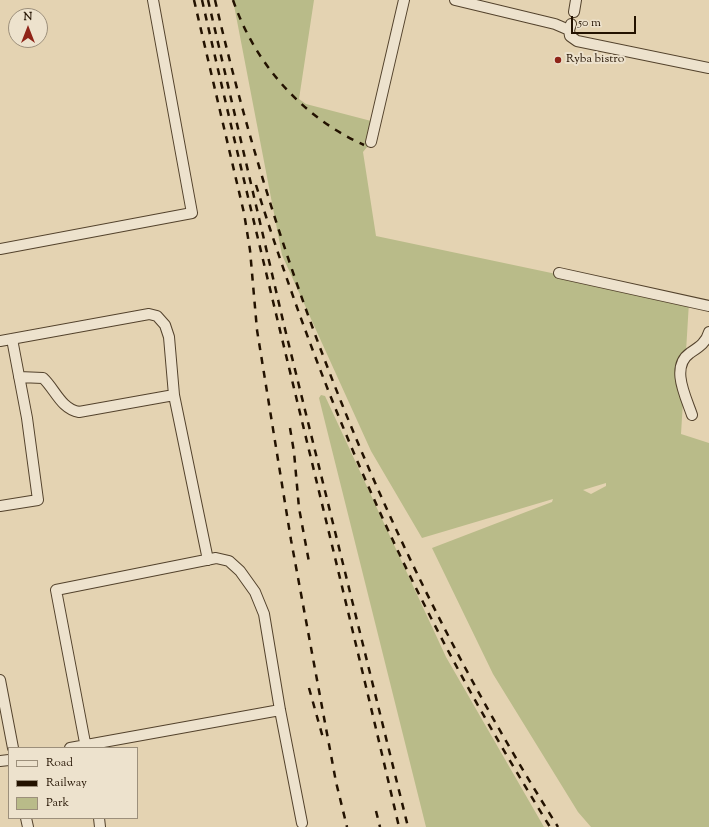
<!DOCTYPE html>
<html>
<head>
<meta charset="utf-8">
<style>
	body { margin:0 }
	#map { position:relative; width:709px; height:827px; overflow:hidden; background:#e4d3b2; font-family:"Sorts Mill Goudy",serif }
	canvas { display:block }
	.legend { position:absolute; left:8px; top:747px; width:130px; height:72px; box-sizing:border-box; background:#ede2cd; border:1px solid #9c8f7b; margin:0; padding:5px 7px; list-style:none; font-size:12px; color:#231200 }
	.legend li { display:flex; align-items:center; gap:8px; height:20px }
	.legend b { width:20px; border:1px solid #9c8f7b }
	.north { position:absolute; left:8px; top:8px; width:40px; height:40px; box-sizing:border-box; background:#ede2cd; border:1px solid #9c8f7b; border-radius:50%; rotate:0deg; font-size:11px; font-weight:700; line-height:16px; text-align:center; color:#231200 }
	.north::after { content:''; display:block; margin:auto; width:14px; height:18px; background:#8f2418; clip-path:polygon(50% 0,100% 100%,50% 72%,0 100%) }
	.scale { position:absolute; left:571px; top:16px; width:65px; height:18px; box-sizing:border-box; border:2px solid #231200; border-top:0; padding-left:5px; font-size:12px; line-height:14px; white-space:nowrap; color:#231200; -webkit-text-stroke:3px #ede2cd; paint-order:stroke }
</style>
</head>
<body>
<div id="map">
<canvas width="709" height="827"></canvas>
<ul class="legend">
<li><b style="height:5px;background:#ede2cd"></b>Road</li>
<li><b style="height:5px;background:#231200"></b>Railway</li>
<li><b style="height:11px;background:#b9bb89"></b>Park</li>
</ul>
<div class="north">N</div>
<div class="scale">50 m</div>
</div>
<script>
const c = document.querySelector('canvas').getContext('2d');
c.lineJoin = 'round';
function fill(path, color) { c.fillStyle = color; c.fill(path, 'evenodd'); }
function strokePath(path, color, width, dash) { c.strokeStyle = color; c.lineWidth = width; c.lineCap = dash ? 'butt' : 'round'; c.setLineDash(dash || []); c.stroke(path); }
function drawText(font, color, halo, rows, align = 'center') {
  c.font = font + ' "Sorts Mill Goudy",serif'; c.lineWidth = 4; c.setLineDash([]); c.textBaseline = 'middle'; c.strokeStyle = halo; c.fillStyle = color; for (const [text, x, y, turn = 0] of rows) {
    c.save(); c.translate(x, y); c.rotate((+turn || 0) * Math.PI / 180); c.textAlign = isNaN(turn) ? turn : align; if (halo) c.strokeText(text, 0, 0); c.fillText(text, 0, 0); c.restore();
  }
}
fill(new Path2D(`
	M233,0h81l-15,99 7,5 69,18 -4,20 -8,10 13,84 313,66 -8,132 28,9v384h-118l-13,-15 -85,-138 -61,-126 120,-46 1,-3 -131,39 -51,-87 -89,-196zM606,483v3l-15,8 -8,-4z
	M321,395l4,1 121,261 98,170h-118l-107,-429z`), '#b9bb89');
const minor = new Path2D(`
	M455,0l100,24 14,6
	M574,12l2,-12
	M571,24l-2,6 1,6 7,5 132,27
	M371,142l33,-142
	M0,249l192,-36 -39,-213
	M559,273l150,33
	M0,341l149,-27 8,2 8,9 4,12 5,58 34,165
	M19,377l24,1c12,11 18,31 36,34l95,-17
	M692,415c-6,-18 -22,-48 -2,-62 9,-6 16,-10 19,-21
	M0,506l38,-6 -11,-82 -15,-79
	M0,680l13,68
	M70,748l210,-38
	M86,748l-30,-158 160,-32 13,3 11,10 15,21 9,22 16,96 22,113
	M0,761l9,-1
	M26,818l2,9
	M99,818l1,9`);
strokePath(minor, '#53422c', 12);
strokePath(minor, '#ede2cd', 10);
strokePath(new Path2D(`
	M194,0l50,213 6,37 7,80 34,210 45,242 11,45
	M202,0c63,276 133,551 197,827
	M208,0l76,325 124,502
	M215,0c68,293 182,572 343,827
	M233,0c22,64 69,117 131,145
	M256,185c45,144 100,285 168,419 38,76 81,150 126,223
	M290,428l4,24 5,56 10,54
	M309,688l14,50
	M376,811l4,16`), '#231200', 2.5, [7, 7]);
for (const [x, y, r, color] of [
	[558,60,4,"#8f2418"]
]) { const dot = new Path2D(); dot.arc(x, y, r, 0, 2 * Math.PI); c.fillStyle = color; c.fill(dot); strokePath(dot, '#ede2cd', 1.5); }
drawText('12px', '#231200', '#ede2cd', [
	["Ryba bistro",566,60]
], 'left');
</script>
</body>
</html>
